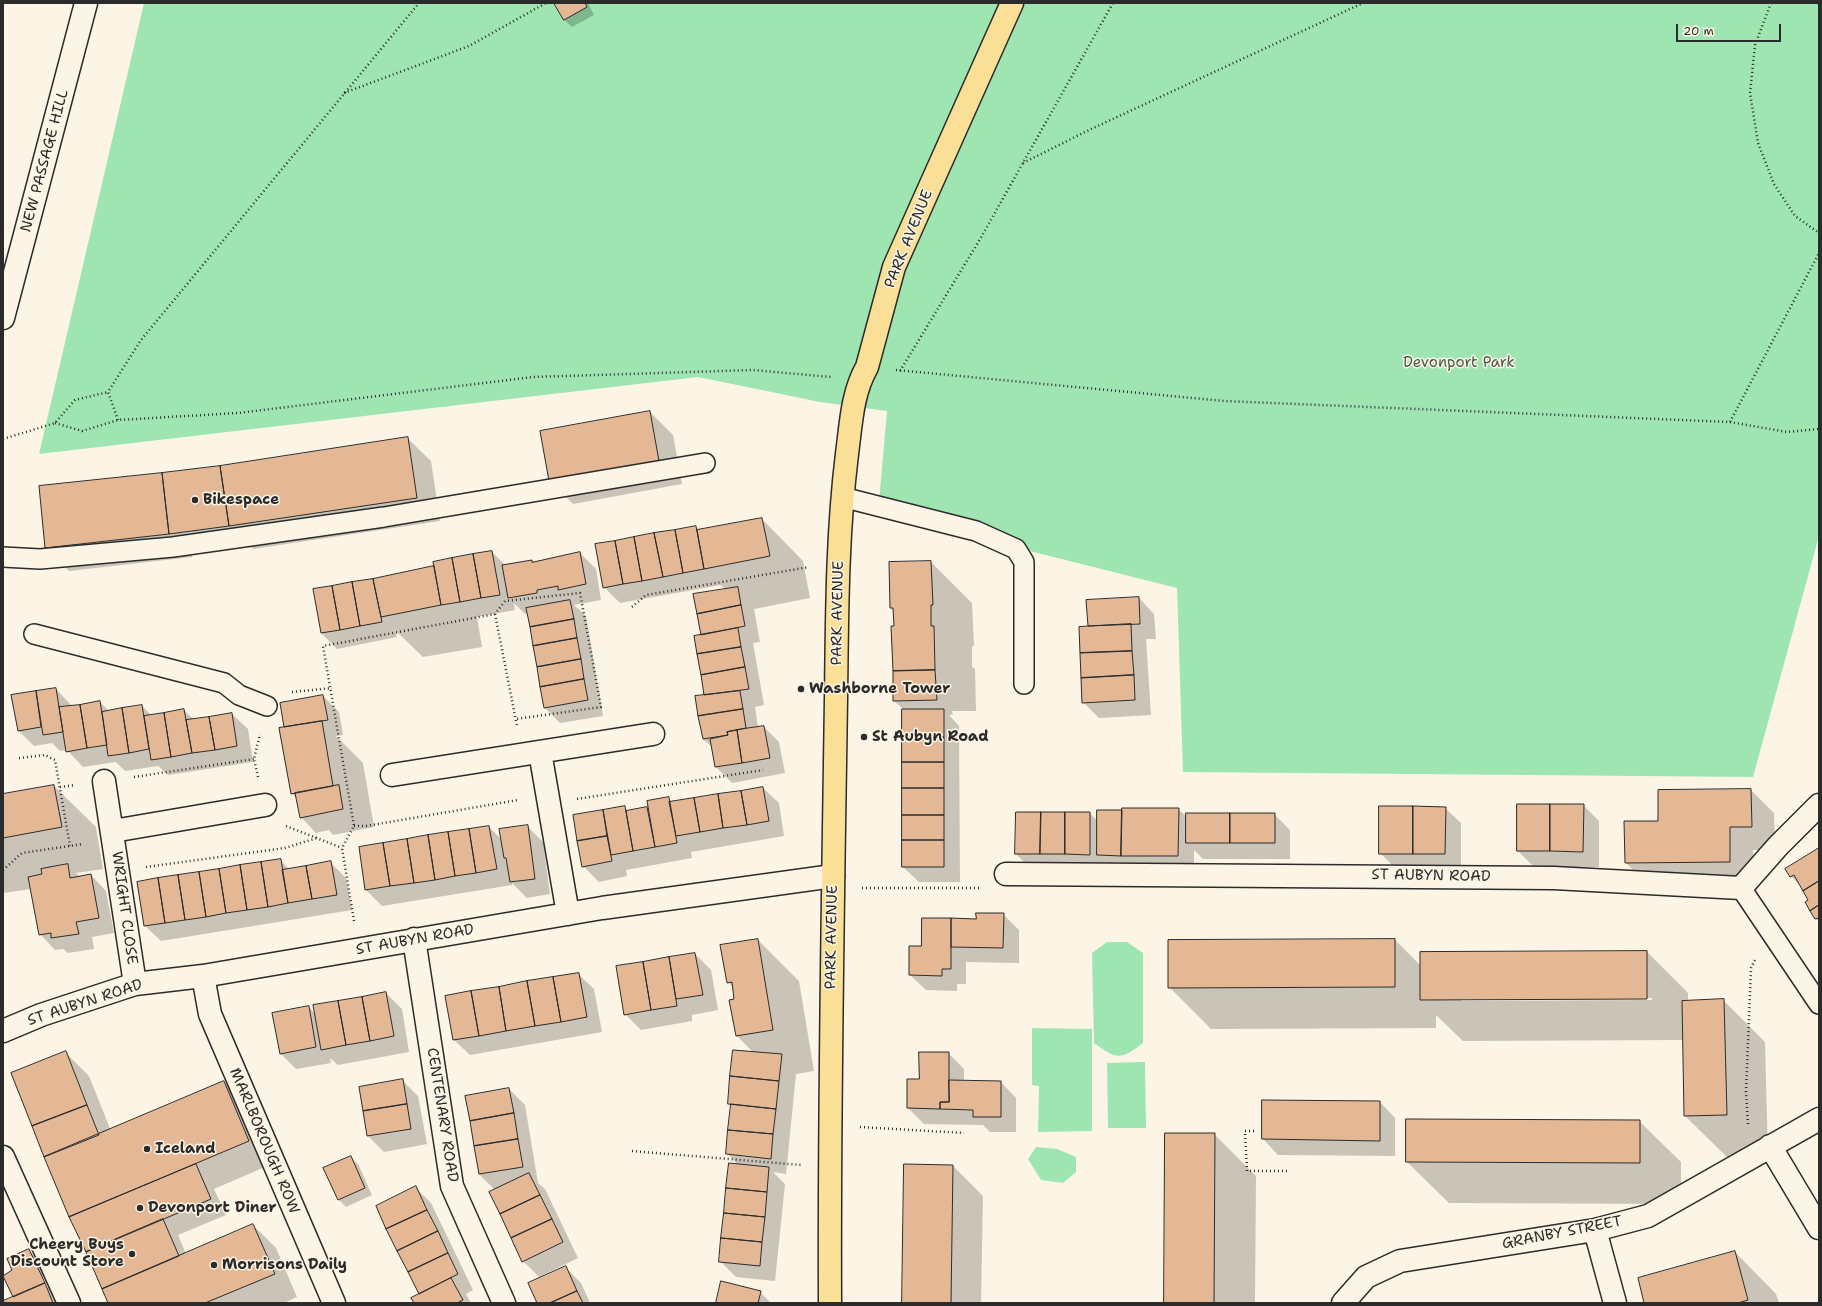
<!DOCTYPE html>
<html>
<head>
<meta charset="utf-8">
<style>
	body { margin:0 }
	#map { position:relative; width:1822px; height:1306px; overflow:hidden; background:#fcf5e5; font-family:"Shantell Sans",sans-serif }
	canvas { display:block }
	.frame { position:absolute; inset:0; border:4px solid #2b2b2b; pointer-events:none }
	.scale { position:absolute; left:1676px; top:24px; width:105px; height:18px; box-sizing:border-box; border:2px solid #2b2b2b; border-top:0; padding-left:5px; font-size:12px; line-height:14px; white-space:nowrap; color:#2b2b2b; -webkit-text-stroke:3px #fcf5e5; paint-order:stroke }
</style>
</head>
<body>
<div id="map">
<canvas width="1822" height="1306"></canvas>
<div class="frame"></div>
<div class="scale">20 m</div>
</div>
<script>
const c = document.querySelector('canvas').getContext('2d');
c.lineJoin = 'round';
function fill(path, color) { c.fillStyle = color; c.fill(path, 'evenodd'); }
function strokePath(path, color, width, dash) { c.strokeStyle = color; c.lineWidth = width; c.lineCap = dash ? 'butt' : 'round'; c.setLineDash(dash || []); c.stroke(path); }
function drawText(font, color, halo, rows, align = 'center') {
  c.font = font + ' "Shantell Sans",sans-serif'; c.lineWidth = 3; c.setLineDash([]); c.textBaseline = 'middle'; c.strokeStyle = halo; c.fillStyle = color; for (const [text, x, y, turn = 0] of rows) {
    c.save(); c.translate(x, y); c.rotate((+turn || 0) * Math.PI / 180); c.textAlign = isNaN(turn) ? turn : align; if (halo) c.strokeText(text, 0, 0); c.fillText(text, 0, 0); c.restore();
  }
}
fill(new Path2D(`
	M144,3h1675v533l-66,241 -570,-5 -6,-184 -299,-75 9,-102 -67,-9 -122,-25 -659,77z
	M1107,942h20l16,11v90c-22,17 -26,17 -49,0l-2,-90z
	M1032,1028l60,1v102l-54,1 1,-46 -7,-1z
	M1145,1062l1,66h-38l-1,-65z
	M1036,1147l21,2 19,8v15l-13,11 -22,-3 -13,-21z`), '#9ee5b2');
fill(new Path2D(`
	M555,3h33l6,12 -22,12 -8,-7z
	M650,412l23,23 9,49 -109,20 -23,-23z
	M407,438l24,23 9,60 -187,28 -7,-8 -55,8 1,8 -123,14 -23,-24 173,-80z
	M762,519l41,42 7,37 -56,11 6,33 -7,1 11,62 -9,2 3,20h6l15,15 6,31 -53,10 -16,-16 -3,-19 -10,-9 -7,-42 10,-1 -11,-59 7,-2 24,-45 -5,-5 -101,18 -16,-16 91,-60 5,4z
	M492,552l13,13 26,-4 3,2 46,-10 16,16 5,31 -27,5 12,11 17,100 -43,7 -15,-15 -17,-95 -3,1 -11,-11 1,7 -38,7 5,30 -59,10 -28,-27 2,7 -60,12 -16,-16 -7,-43 121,-23z
	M931,562l41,41 2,43h-2v21l3,2 1,42h-24l1,4h-4l10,11 1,156h-41l-16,-15v-158l-9,-8 1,-74 -1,-16 -3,-4z
	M1139,598l15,16 2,25h-10l5,76 -52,3 -16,-16 6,-75 -2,-26z
	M56,689l16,17 28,-4 9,9 33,-5 9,9 33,-5 10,10 38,-6 16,15 5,33 -85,13 -10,-9 -33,5 -9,-9 -33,5 -16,-17 -7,1 -8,-8 -18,3 -16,-16 -6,-34z
	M323,696l16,16 4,23 -7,1 27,27 11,64 -41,8 -4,-5 -13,3 -15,-16 -4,-18 -5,-6 -7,-66z
	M54,786l42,41 7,42 -27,4 4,4 11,-2 15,16 8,42 -22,4 2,12 -26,4 -5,-4 -8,1 -15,-16 -9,-45 -28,4v-98z
	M763,788l16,15 5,33 -93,16 1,6 -66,12 1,6 -28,6 -16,-16 -9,-50 50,-9 5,5 19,-4 20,-10 5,5z
	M1751,790l23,23 1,37h-22v35l-104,1 -23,-23 33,-41z
	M1583,805l16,16v46h-65l-16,-16z
	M1445,808l16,15v46h-65l-16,-16z
	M1178,809l9,8 87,-3 16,16v29h-87l-9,-9v21h-80l-9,-9v8h-73l-16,-16 74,-41 8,9z
	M527,826l16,16 7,52 -23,4 -15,-15v2l-130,21 -16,-16 -6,-42 129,-21 13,13z
	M1819,849v73l-3,-4 -6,-18 -7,-11 -12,-13z
	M280,860l10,10 40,-8 16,16 6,32 -191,31 -16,-15z
	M1003,914l16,16v33l-53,-1v22h-9v7l-31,-1 -16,-15 12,-28 55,-27z
	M758,940l41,41 15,90 -18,3 -10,100 -13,-2 12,12 -10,97 -39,-4 -16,-16 18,-96 -11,-12 5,-47 -3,-3 24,-51 -16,-16 -3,-48 -6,-6z
	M1395,940l26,26 226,-14 41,41v8l35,-1 42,42 3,114 -41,1 -42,-41 -1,-76 -221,1 -27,-26v13l-225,1 -42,-42zM1652,998v2l-191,1v-2z
	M695,954l16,16 7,40 -26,5v6l-51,9 -16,-16 -8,-47z
	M578,974l16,15 8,43 -132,23 -16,-15z
	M386,993l16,16 7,43 -71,13 -8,-7 1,5 -35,6 -16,-16 29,-46 7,8z
	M65,1052l24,24 22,55 113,-49 23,23 25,59 -58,25 12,26 -48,20 8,19 67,-29 23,23 21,49 -13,6h-175l-39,-87z
	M948,1053l16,16v13h37l15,16v34h-26l-7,-7 -59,-1 -16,-16 12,-28z
	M402,1080l16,16 9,48 -43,8 -16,-16 -8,-48z
	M509,1089l16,16 13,78 7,6 33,69 -39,19 -16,-16 -28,-71 -16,-16z
	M1380,1102l15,16v38l-117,-1 -15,-16z
	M1639,1121l42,41v42l-232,-1 -42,-41z
	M1214,1134l42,42 -1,127h-90z
	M350,1157l8,7 14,31 -26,12 -8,-8z
	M953,1166l30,30 -2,107h-78z
	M416,1188l15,15 42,87 -7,4 5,9h-56l5,-8 -43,-89z
	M28,1250l24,23 14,30h-63l11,-6 -1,-26zM41,1276h2l5,11 -2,1z
	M1735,1252l41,42 3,9h-133z
	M566,1268l15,15 9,20h-51z
	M760,1292l11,11h-54z`), '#0003');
const building = new Path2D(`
	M554,3h31l2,4 -23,13z
	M650,411l9,50 -110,20 -9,-50z
	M408,437l9,61 -188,28 -9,-60z
	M220,466l9,60 -60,8 -7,-61z
	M162,473l7,61 -124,14 -6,-62z
	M762,518l8,38 -66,13 -7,-39z
	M696,526l8,43 -21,4 -8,-43z
	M675,530l8,43 -20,4 -9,-44z
	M654,533l9,44 -21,4 -8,-44z
	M634,537l8,44 -19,3 -8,-43z
	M615,541l8,43 -20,4 -8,-44z
	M492,551l8,44 -19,3 -8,-44z
	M580,552l6,32 -28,6v-4l-21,4v3l-29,5 -6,-33 30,-5v2z
	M473,554l8,44 -21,4 -8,-44z
	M452,558l8,44 -19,3 -8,-43z
	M931,561l2,44h-2v21h3l1,44 -42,1 -2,-45h3l-1,-18h-3l-1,-46z
	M434,566l7,39 -60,12 -8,-38z
	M373,579l9,43 -22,4 -8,-44z
	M352,582l8,44 -20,4 -8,-44z
	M332,586l8,44 -19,3 -8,-44z
	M738,587l3,18 -44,9 -4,-20z
	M1139,597l1,27 -52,2 -2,-26z
	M570,600l4,19 -44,8 -4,-19z
	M741,605l4,21 -44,9 -4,-21z
	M574,619l3,19 -44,8 -3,-19z
	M1131,624l1,27 -52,2 -1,-26z
	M738,628l3,19 -44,7 -3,-18z
	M577,638l4,21 -44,8 -4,-21z
	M741,647l4,20 -44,8 -4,-21z
	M1132,651l2,24 -53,3 -1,-25z
	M581,659l3,20 -44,8 -3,-20z
	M745,667l4,22 -45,6 -3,-20z
	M935,670l2,30 -44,1v-30z
	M1134,675l1,25 -53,3 -1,-25z
	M584,679l4,21 -44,8 -4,-21z
	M56,688l7,44 -20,3 -7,-44z
	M36,691l5,36 -23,4 -7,-36z
	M740,691l3,18 -45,7 -3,-20z
	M323,695l5,25 -44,7 -4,-24z
	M100,701l7,44 -20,3 -7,-43z
	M80,705l7,43 -21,4 -7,-45z
	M142,705l7,44 -20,4 -7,-45z
	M122,708l7,45 -21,3 -6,-44z
	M184,709l8,44 -21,4 -7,-44z
	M743,709l3,19 -19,4 1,3 -25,4 -5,-23z
	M902,709h42v28h-42z
	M164,713l7,44 -20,3 -7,-44z
	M232,713l5,33 -22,4 -6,-33z
	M209,717l6,33 -23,3 -6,-33z
	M322,721l11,65 -42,8 -12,-66z
	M764,726l6,32 -28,5 -5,-33z
	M737,730l5,33 -27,4 -5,-28 18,-4 -1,-3z
	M902,737h42v25h-42z
	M902,762h42v26h-42z
	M54,785l8,42 -59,11v-44z
	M339,785l4,24 -43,9 -5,-25z
	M763,787l6,34 -22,4 -6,-34z
	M902,788h42v27h-42z
	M1751,789l1,38h-22v35l-105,1 -1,-42h34v-31z
	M741,791l6,34 -24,3 -5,-34z
	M718,794l5,34 -23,4 -6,-34z
	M669,797l8,46 -22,4 -8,-46z
	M694,798l6,34 -24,4 -7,-34z
	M1517,804h33v47h-33z
	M1550,804h34l-1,48 -33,-1z
	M625,806l8,45 -22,4 -8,-45z
	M1379,806h34v48h-34z
	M1413,806l33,1 -1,47h-32z
	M647,807l8,40 -22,4 -7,-40z
	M1122,808h57l-1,48h-57z
	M603,810l4,26 -30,5 -4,-26z
	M1097,810h25l-1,46 -24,-1z
	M1016,812h25l-1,42h-25z
	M1041,812h24v42h-25z
	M1065,812h25v43l-25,-1z
	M1186,813h44v30h-44z
	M1230,813h45v30h-45z
	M902,815h42v25h-42z
	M528,825l7,54 -25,3 -4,-24h-2l-5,-29z
	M489,826l8,43 -21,4 -7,-44z
	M469,829l7,44 -21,3 -7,-44z
	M448,832l7,44 -20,4 -7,-45z
	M428,835l7,45 -21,3 -7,-44z
	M607,836l5,25 -30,6 -5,-26z
	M407,839l7,44 -24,3 -7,-43z
	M902,840h42v27h-42z
	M383,843l7,43 -25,4 -6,-43z
	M1819,848v33l-16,10 -9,-16 -4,2 -5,-8z
	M281,859l7,44 -20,4 -7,-45z
	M331,861l6,34 -25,4 -6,-33z
	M261,862l7,45 -21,3 -7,-45z
	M68,864l2,14 21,-4 8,44 -23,4 3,12 -28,4v-5l-12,2 -11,-58 14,-3 -1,-5z
	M240,865l7,45 -21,3 -7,-44z
	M306,866l6,33 -24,4 -6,-33z
	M219,869l7,44 -20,4 -7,-45z
	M199,872l7,45 -21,3 -7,-45z
	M178,875l7,45 -20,3 -7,-45z
	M158,878l7,45 -21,3 -7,-44z
	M1819,881v24l-9,6 -5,-9 3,-2 -5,-9z
	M1819,905v13l-4,1 -5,-8z
	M976,913h28l-1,35 -52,-1v-29l25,1z
	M922,918h29v51h-9v7l-33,-1v-29h12z
	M758,939l15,91 -37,6 -7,-36 5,-1 -2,-17 -5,1 -7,-38z
	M1395,939v48l-227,1v-48z
	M1647,951v48l-227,1v-48z
	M695,953l8,42 -27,4 -7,-42z
	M669,957l8,49 -26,4 -8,-48z
	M643,962l8,48 -27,5 -8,-49z
	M579,973l8,44 -26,5 -8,-45z
	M553,977l8,45 -26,4 -8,-45z
	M527,981l8,45 -29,5 -7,-44z
	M499,987l7,44 -27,5 -8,-45z
	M471,991l8,45 -26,4 -8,-44z
	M386,992l8,44 -24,5 -8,-44z
	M362,997l8,44 -24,4 -8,-44z
	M1724,999l3,116 -43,1 -2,-115z
	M338,1001l8,44 -25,5 -8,-45z
	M309,1006l7,41 -36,7 -8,-41z
	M733,1050l49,4 -3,27 -49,-5z
	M66,1051l21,54 -55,21 -21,-53z
	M919,1052h30v50h-9v7l-33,-1v-29h12z
	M730,1076l49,5 -3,28 -48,-5z
	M403,1079l4,25 -44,7 -4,-24z
	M949,1080l52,1v36h-28v-7l-33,-1v-7h9z
	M224,1081l25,60 -180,76 -25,-60z
	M509,1088l5,25 -44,8 -5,-25z
	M1262,1100l118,1v40l-118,-2z
	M407,1104l4,25 -44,7 -4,-25z
	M731,1104l45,5 -3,25 -45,-4z
	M87,1105l12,30 -55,22 -12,-31z
	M514,1113l4,26 -44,7 -4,-25z
	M1406,1119l234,1v43l-234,-1z
	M728,1130l45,4 -2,25 -45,-5z
	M1165,1133h50l-1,170h-50z
	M518,1139l5,28 -44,7 -5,-28z
	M351,1156l14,32 -27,12 -15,-32z
	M729,1163l40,4 -2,25 -41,-4z
	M196,1164l15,35 -125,53 -17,-35z
	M904,1164l49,1 -2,138h-49z
	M529,1173l11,22 -40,19 -11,-22z
	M416,1186l11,24 -41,19 -10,-23z
	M726,1188l41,4 -2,25 -41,-4z
	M540,1195l12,24 -41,19 -11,-24z
	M427,1210l11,21 -41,20 -11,-22z
	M724,1213l41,4 -3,25 -41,-4z
	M163,1219l16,37 -77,33 -16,-37z
	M552,1219l11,23 -41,20 -11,-24z
	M253,1224l22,50 -70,29h-97l-6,-14z
	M438,1231l10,22 -40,19 -11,-21z
	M721,1238l41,4 -2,24 -41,-4z
	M29,1249l16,34 -32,14 -10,-21 9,-6 -5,-11z
	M1735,1251l13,49 -10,3h-94l-6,-25z
	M448,1253l10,21 -39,20 -11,-22z
	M566,1266l11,25 -27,12h-13l-9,-20z
	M451,1278l12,22 -6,3h-43l-3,-5z
	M721,1281l40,10 -3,12h-42z
	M45,1283l8,20h-50v-2z
	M577,1291l6,12h-33z`);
fill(building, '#e5b895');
strokePath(building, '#2b2b2b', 1);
const lane = new Path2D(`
	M842,497l134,34 40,18 8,13v122
	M3,557l37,2 133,-12 211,-30 321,-54
	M34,634l190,49 15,12 28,11
	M1741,888l78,116`);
const street = new Path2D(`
	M3,318l83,-315
	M540,752l28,162
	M392,775l261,-41
	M104,781l31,203
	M113,831l152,-26
	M1006,874l548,4 187,10 37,-42 41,-41
	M414,939l38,247 52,117
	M203,976l7,38 124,289
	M3,1031l38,-16 94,-31 68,-8 399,-68 231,-32
	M1770,1146l49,82
	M3,1157l66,146
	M1595,1230l20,73
	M1343,1303l23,-26 34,-16 195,-31 53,-14 171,-97`);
const primary = new Path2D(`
	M830,1303c-1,-201 3,-403 6,-604 1,-82 1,-164 11,-245 4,-30 5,-61 20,-87l27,-100 118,-264`);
strokePath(lane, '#2b2b2b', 22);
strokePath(street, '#2b2b2b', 25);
strokePath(primary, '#2b2b2b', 25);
strokePath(new Path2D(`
	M1771,3l-16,42 -5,48 8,50 16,41 21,32 24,17
	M1817,3l2,1
	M344,93l125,-47 77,-43
	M1023,163l66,-33 274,-127
	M896,370l328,31 506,21 89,-169
	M900,371l79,-130 134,-238
	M118,420l-10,-28 33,-52 278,-337
	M1730,422l57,10 32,-3
	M55,423l27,8 36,-11 120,-7 295,-36 220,-7 78,7
	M3,439l52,-16 20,-23 33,-8
	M632,607l14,-12 163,-28
	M495,614l22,112
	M292,692l40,-4
	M19,758l26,-3 10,5 15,86
	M134,777l120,-18
	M258,777l-4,-18 6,-25
	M60,787l15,-2
	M577,799l186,-29
	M286,826l56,22
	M354,826h12l152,-26
	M146,867l139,-19 32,-10
	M3,870l19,-17 61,-9
	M862,888h119
	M354,921l-12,-73 12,-22 -31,-180 172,-32 10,-13 75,-8 21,114 -85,12
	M1748,1124l-2,-32 5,-124 4,-8
	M860,1127l104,6
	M1254,1131h-9l2,40h43
	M632,1151l169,14`), '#2b2b2b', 2.5, [1, 3]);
strokePath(lane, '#fcf5e5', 19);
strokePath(street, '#fcf5e5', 22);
strokePath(primary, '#fadf96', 22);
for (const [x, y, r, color] of [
	[195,500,4,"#2b2b2b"],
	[801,689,4,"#2b2b2b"],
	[864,737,4,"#2b2b2b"],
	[147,1149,4,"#2b2b2b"],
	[140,1208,4,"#2b2b2b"],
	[132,1254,4,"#2b2b2b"],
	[214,1265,4,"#2b2b2b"]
]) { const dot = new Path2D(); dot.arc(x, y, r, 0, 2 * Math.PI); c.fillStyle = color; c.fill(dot); strokePath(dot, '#fcf5e5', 1.5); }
drawText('15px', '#2b2b2b', '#fcf5e5', [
	["NEW PASSAGE HILL",45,161,-75],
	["PARK AVENUE",909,239,-68],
	["PARK AVENUE",838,613,-89],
	["ST AUBYN ROAD",1431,876,1],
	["WRIGHT CLOSE",124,908,82],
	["PARK AVENUE",832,937,-89],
	["ST AUBYN ROAD",415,940,-10],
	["ST AUBYN ROAD",85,1003,-18],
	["CENTENARY ROAD",442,1115,81],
	["MARLBOROUGH ROW",264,1141,67],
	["GRANBY STREET",1562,1233,-11]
]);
drawText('15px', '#485a4d', '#fcf5e5', [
	["Devonport Park",1459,363]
]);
drawText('bold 15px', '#2b2b2b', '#fcf5e5', [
	["Bikespace",203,500],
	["Washborne Tower",809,689],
	["St Aubyn Road",872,737],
	["Iceland",155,1149],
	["Devonport Diner",148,1208],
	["Cheery Buys",124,1245,"right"],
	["Discount Store",124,1262,"right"],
	["Morrisons Daily",222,1265]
], 'left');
</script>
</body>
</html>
